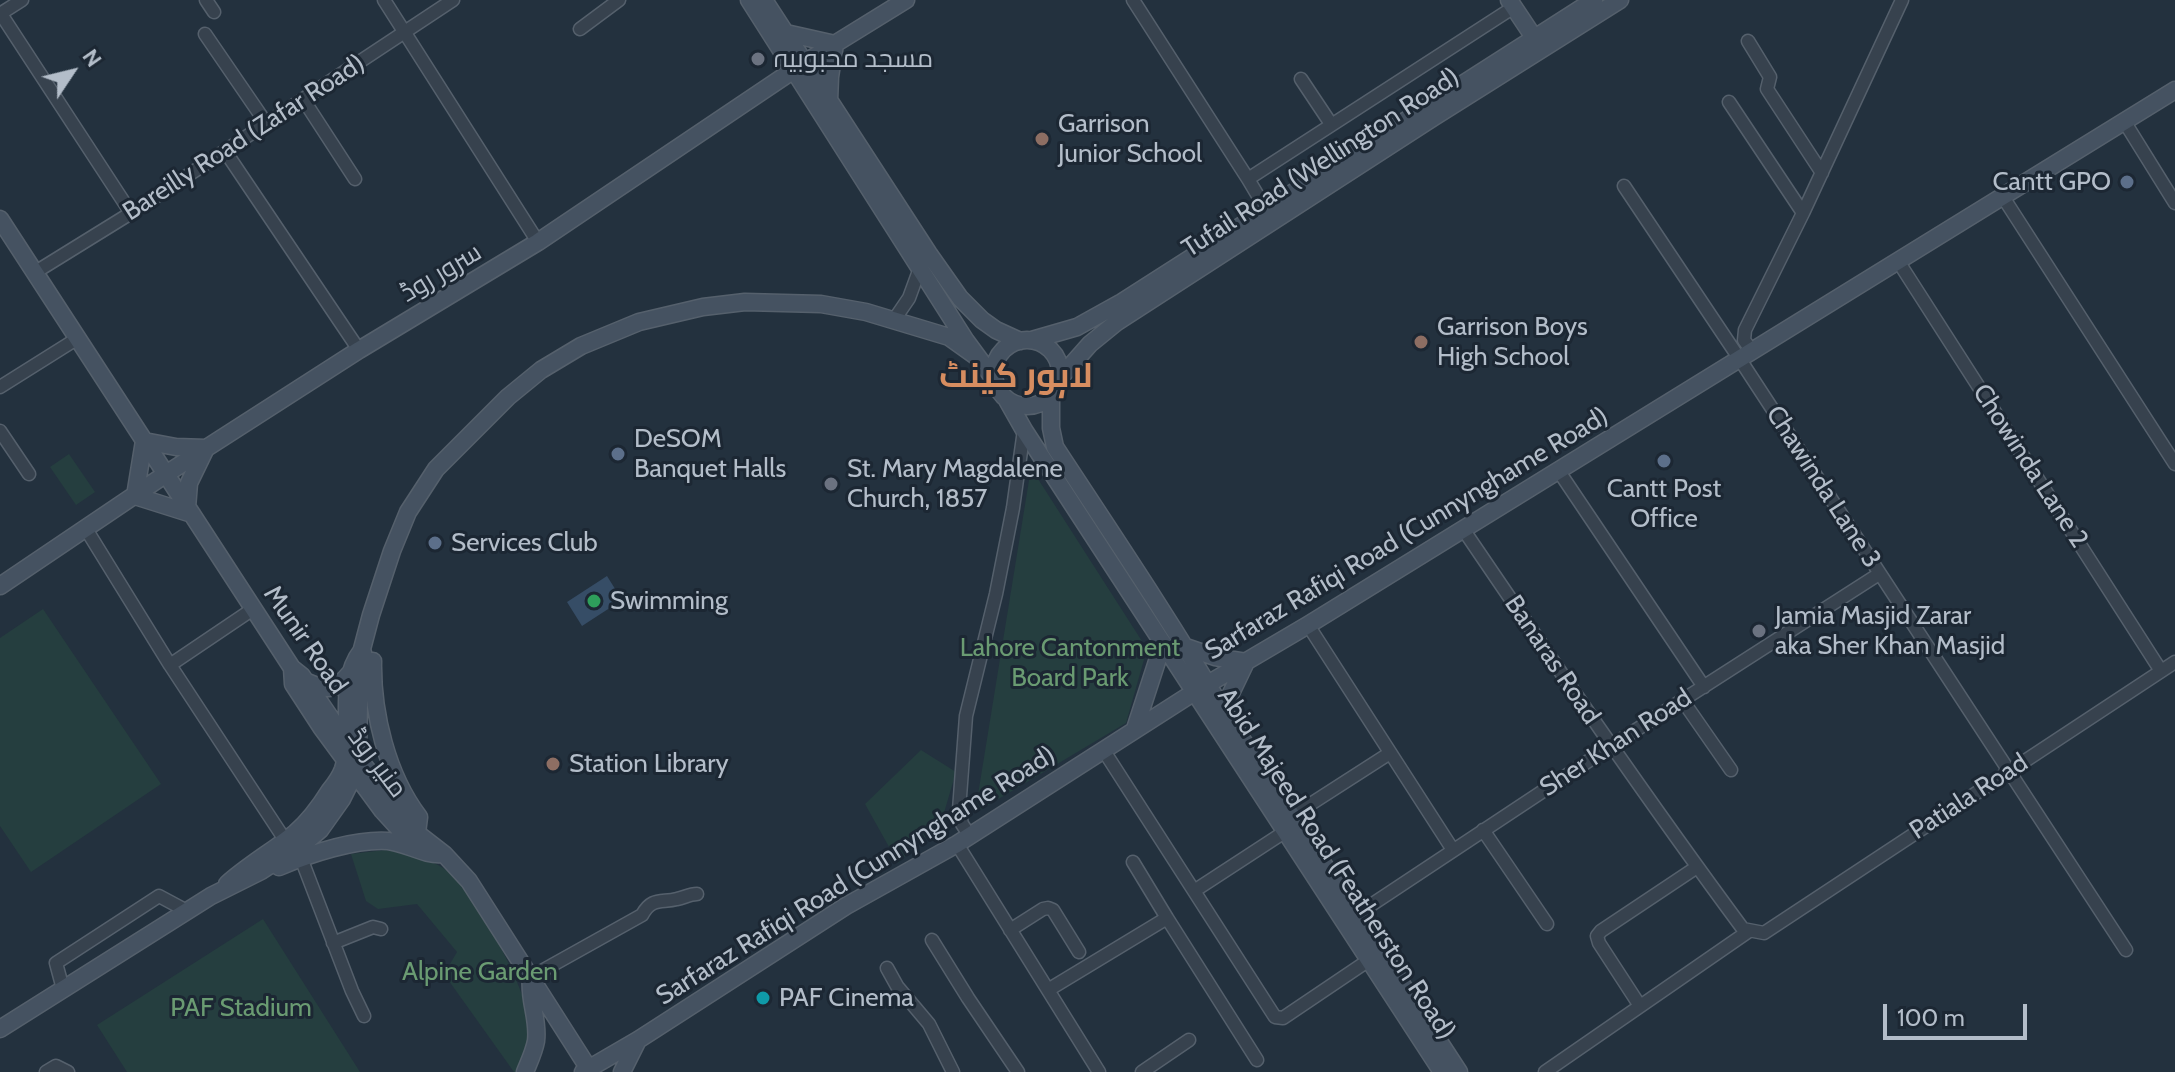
<!DOCTYPE html>
<html>
<head>
<meta charset="utf-8">
<style>
	body { margin:0 }
	#map { position:relative; width:2175px; height:1072px; overflow:hidden; background:#23313e; font-family:Cabin,sans-serif }
	canvas { display:block }
	.north { position:absolute; left:32px; top:32px; width:80px; height:80px; -webkit-text-stroke:6px #1c2733; paint-order:stroke; rotate:55deg; font-size:22px; font-weight:700; line-height:32px; text-align:center; color:#b3bdc9 }
	.north::after { content:''; display:block; margin:auto; width:28px; height:36px; background:#b3bdc9; clip-path:polygon(50% 0,100% 100%,50% 72%,0 100%) }
	.scale { position:absolute; left:1883px; top:1004px; width:144px; height:36px; box-sizing:border-box; border:4px solid #b3bdc9; border-top:0; padding-left:10px; font-size:24px; line-height:28px; white-space:nowrap; color:#b3bdc9; -webkit-text-stroke:6px #1c2733; paint-order:stroke }
</style>
</head>
<body>
<div id="map">
<canvas width="2175" height="1072"></canvas>
<div class="north">N</div>
<div class="scale">100 m</div>
</div>
<script>
const c = document.querySelector('canvas').getContext('2d');
c.lineJoin = 'round';
function fill(path, color) { c.fillStyle = color; c.fill(path, 'evenodd'); }
function strokePath(path, color, width, dash) { c.strokeStyle = color; c.lineWidth = width; c.lineCap = dash ? 'butt' : 'round'; c.setLineDash(dash || []); c.stroke(path); }
function drawText(font, color, halo, rows, align = 'center') {
  c.font = font + ' Cabin,Cairo,sans-serif'; c.lineWidth = 6; c.setLineDash([]); c.textBaseline = 'middle'; c.strokeStyle = halo; c.fillStyle = color; for (const [text, x, y, turn = 0] of rows) {
    c.save(); c.translate(x, y); c.rotate((+turn || 0) * Math.PI / 180); c.textAlign = isNaN(turn) ? turn : align; if (halo) c.strokeText(text, 0, 0); c.fillText(text, 0, 0); c.restore();
  }
}
fill(new Path2D(`
	M69,454l26,38 -19,13 -26,-38z
	M1031,468l116,181 -21,74 -151,90z
	M43,609l118,175 -130,88 -31,-46v-188z
	M921,750l35,22 -15,51 -43,40 -33,-59z
	M385,850c27,4 54,10 74,31 22,23 73,119 72,150 -1,13 -8,30 -14,41h-3l-70,-98 13,-22 -40,-48 -39,5 -12,-8 -15,-47z
	M263,919l97,153h-233l-30,-47z`), '#253e3f');
fill(new Path2D(`
	M607,576l15,24 -40,26 -15,-24z`), '#364d66');
const street = new Path2D(`
	M206,0l8,12
	M384,0l154,242
	M1133,0l115,179 19,32
	M0,14l22,-14
	M1,14l130,199
	M580,29l39,-29
	M205,34l61,89
	M1748,41l22,36 -3,12 55,84
	M1301,79l30,45
	M303,99l52,80
	M1729,102l74,111
	M2124,121l51,82
	M225,151l134,199
	M1248,179l266,-172
	M1624,186l115,172 387,592
	M2003,197l172,267
	M1898,261l263,410
	M34,273l97,-60 322,-213
	M894,320l15,-22 11,-30
	M1751,350l-7,-10 1,-10 58,-117 99,-213
	M0,387l78,-49
	M0,431l29,43
	M1558,470l146,217
	M86,529l84,136 115,175
	M1463,529c91,134 183,269 280,400l21,4 411,-271
	M1308,625l145,225
	M170,665l83,-56
	M1683,701l48,69
	M1104,751l171,266 8,1 86,-58
	M1292,816l98,-63
	M1483,830l64,94
	M970,836l-8,-12 -3,-14 7,-94 30,-122 17,-86 11,-78
	M957,844l142,228
	M301,858l51,133 12,25
	M1133,862l34,56
	M1194,891l92,-60
	M1356,915l255,-169 268,-172
	M1010,930l33,-21 5,-1 5,2 26,42
	M932,940l36,58 50,74
	M333,943l40,-16 8,2
	M887,968l10,18 32,38 24,48
	M531,977l111,-62c10,-18 19,-12 35,-16 7,-1 12,-5 20,-5
	M63,989l-7,-26 103,-67 28,15
	M1048,990l119,-72 90,142
	M1640,1006l-41,-63 -2,-7 4,-5 96,-64
	M46,1072l10,-6 12,6
	M1142,1072l47,-32
	M1545,1072l204,-141`);
const secondary = new Path2D(`
	M749,0l217,341 28,38
	M764,0l165,254 31,44 22,22 14,10 24,11
	M1509,0l26,39
	M786,33l49,11 -5,33 -1,24
	M0,219l292,449 10,8 56,82 49,61 6,11 31,24 25,27 120,188
	M1032,340l45,-13 45,-25 472,-302
	M994 373a33 33 0 1 1 66 0a33 33 0 1 1-66 0Z
	M1059,379l31,-35 27,-22 317,-205 186,-117
	M1051,395v33l4,19c57,87 115,173 168,263l236,362
	M1007,400l17,30 418,642
	M187,508l2,-25 17,-35 -30,-1 -32,-6 -9,55 57,18
	M0,586l166,-112 193,-124 179,-108 266,-179 102,-63
	M1186,647l29,10 31,5 -23,48
	M373,661c-1,52 14,114 46,156l-2,16
	M292,668l1,16 28,43 61,83 21,23 10,-3
	M305,681c23,10 29,11 45,-8
	M1135,729l28,-86
	M279,867c31,-13 76,-28 109,-26 18,2 38,15 54,13
	M227,884c21,-19 46,-33 68,-51 14,-12 25,-27 35,-43 5,-6 10,-13 13,-21 12,-37 -8,-84 19,-119
	M0,1029l211,-133 50,-25 46,-30 13,-11 22,-31 13,-26 3,-15 1,-56 5,-45 -2,-8 9,-34 21,-64 16,-39 28,-43 72,-72 33,-27 40,-24 58,-24 64,-15 42,-5 76,2 45,8 83,25 28,20
	M525,1072c4,-10 9,-20 11,-31 3,-22 -8,-42 -5,-64
	M583,1072l55,-32 208,-134 111,-62 239,-153 112,-66 867,-535
	M622,1072l16,-32`);
strokePath(street, '#55606c', 15);
strokePath(secondary, '#55606c', 19);
strokePath(street, '#37424e', 12);
strokePath(secondary, '#455261', 16);
for (const [x, y, r, color] of [
	[758,59,8,"#6b7280"],
	[1042,139,8,"#8d6e63"],
	[2127,182,8,"#5c6f8a"],
	[1421,342,8,"#8d6e63"],
	[618,454,8,"#5c6f8a"],
	[1664,461,8,"#5c6f8a"],
	[831,484,8,"#6b7280"],
	[435,543,8,"#5c6f8a"],
	[594,601,8,"#2e9e5b"],
	[1759,631,8,"#6b7280"],
	[553,764,8,"#8d6e63"],
	[763,998,8,"#0f9aa8"]
]) { const dot = new Path2D(); dot.arc(x, y, r, 0, 2 * Math.PI); c.fillStyle = color; c.fill(dot); strokePath(dot, '#1c2733', 3); }
drawText('26px', '#b3bdc9', '#1c2733', [
	["مسجد محبوبیہ",774,59],
	["Garrison",1058,124],
	["Junior School",1058,154],
	["Cantt GPO",2111,182,"right"],
	["Garrison Boys",1437,327],
	["High School",1437,357],
	["DeSOM",634,439],
	["Banquet Halls",634,469],
	["St. Mary Magdalene",847,469],
	["Church, 1857",847,499],
	["Cantt Post",1664,489,"center"],
	["Office",1664,519,"center"],
	["Services Club",451,543],
	["Swimming",610,601],
	["Jamia Masjid Zarar",1775,616],
	["aka Sher Khan Masjid",1775,646],
	["Station Library",569,764],
	["PAF Cinema",779,998]
], 'left');
drawText('26px', '#b3bdc9', '#1c2733', [
	["Bareilly Road (Zafar Road)",244,138,-33],
	["Tufail Road (Wellington Road)",1321,163,-33],
	["سرور روڈ",441,273,-31],
	["Chowinda Lane 2",2030,466,57],
	["Chawinda Lane 3",1823,487,57],
	["Sarfaraz Rafiqi Road (Cunnynghame Road)",1407,534,-31],
	["Munir Road",305,640,55],
	["Banaras Road",1552,660,56],
	["Sher Khan Road",1616,743,-33],
	["منیر روڈ",377,763,53],
	["Patiala Road",1969,797,-33],
	["Abid Majeed Road (Featherston Road)",1336,864,57],
	["Sarfaraz Rafiqi Road (Cunnynghame Road)",856,876,-32]
]);
drawText('26px', '#6a9b72', '#1c2733', [
	["Lahore Cantonment",1070,648],
	["Board Park",1070,678],
	["Alpine Garden",480,972],
	["PAF Stadium",241,1008]
]);
drawText('bold 34px', '#d78d60', '#1c2733', [
	["لاہور کینٹ",1016,377]
]);
</script>
</body>
</html>
